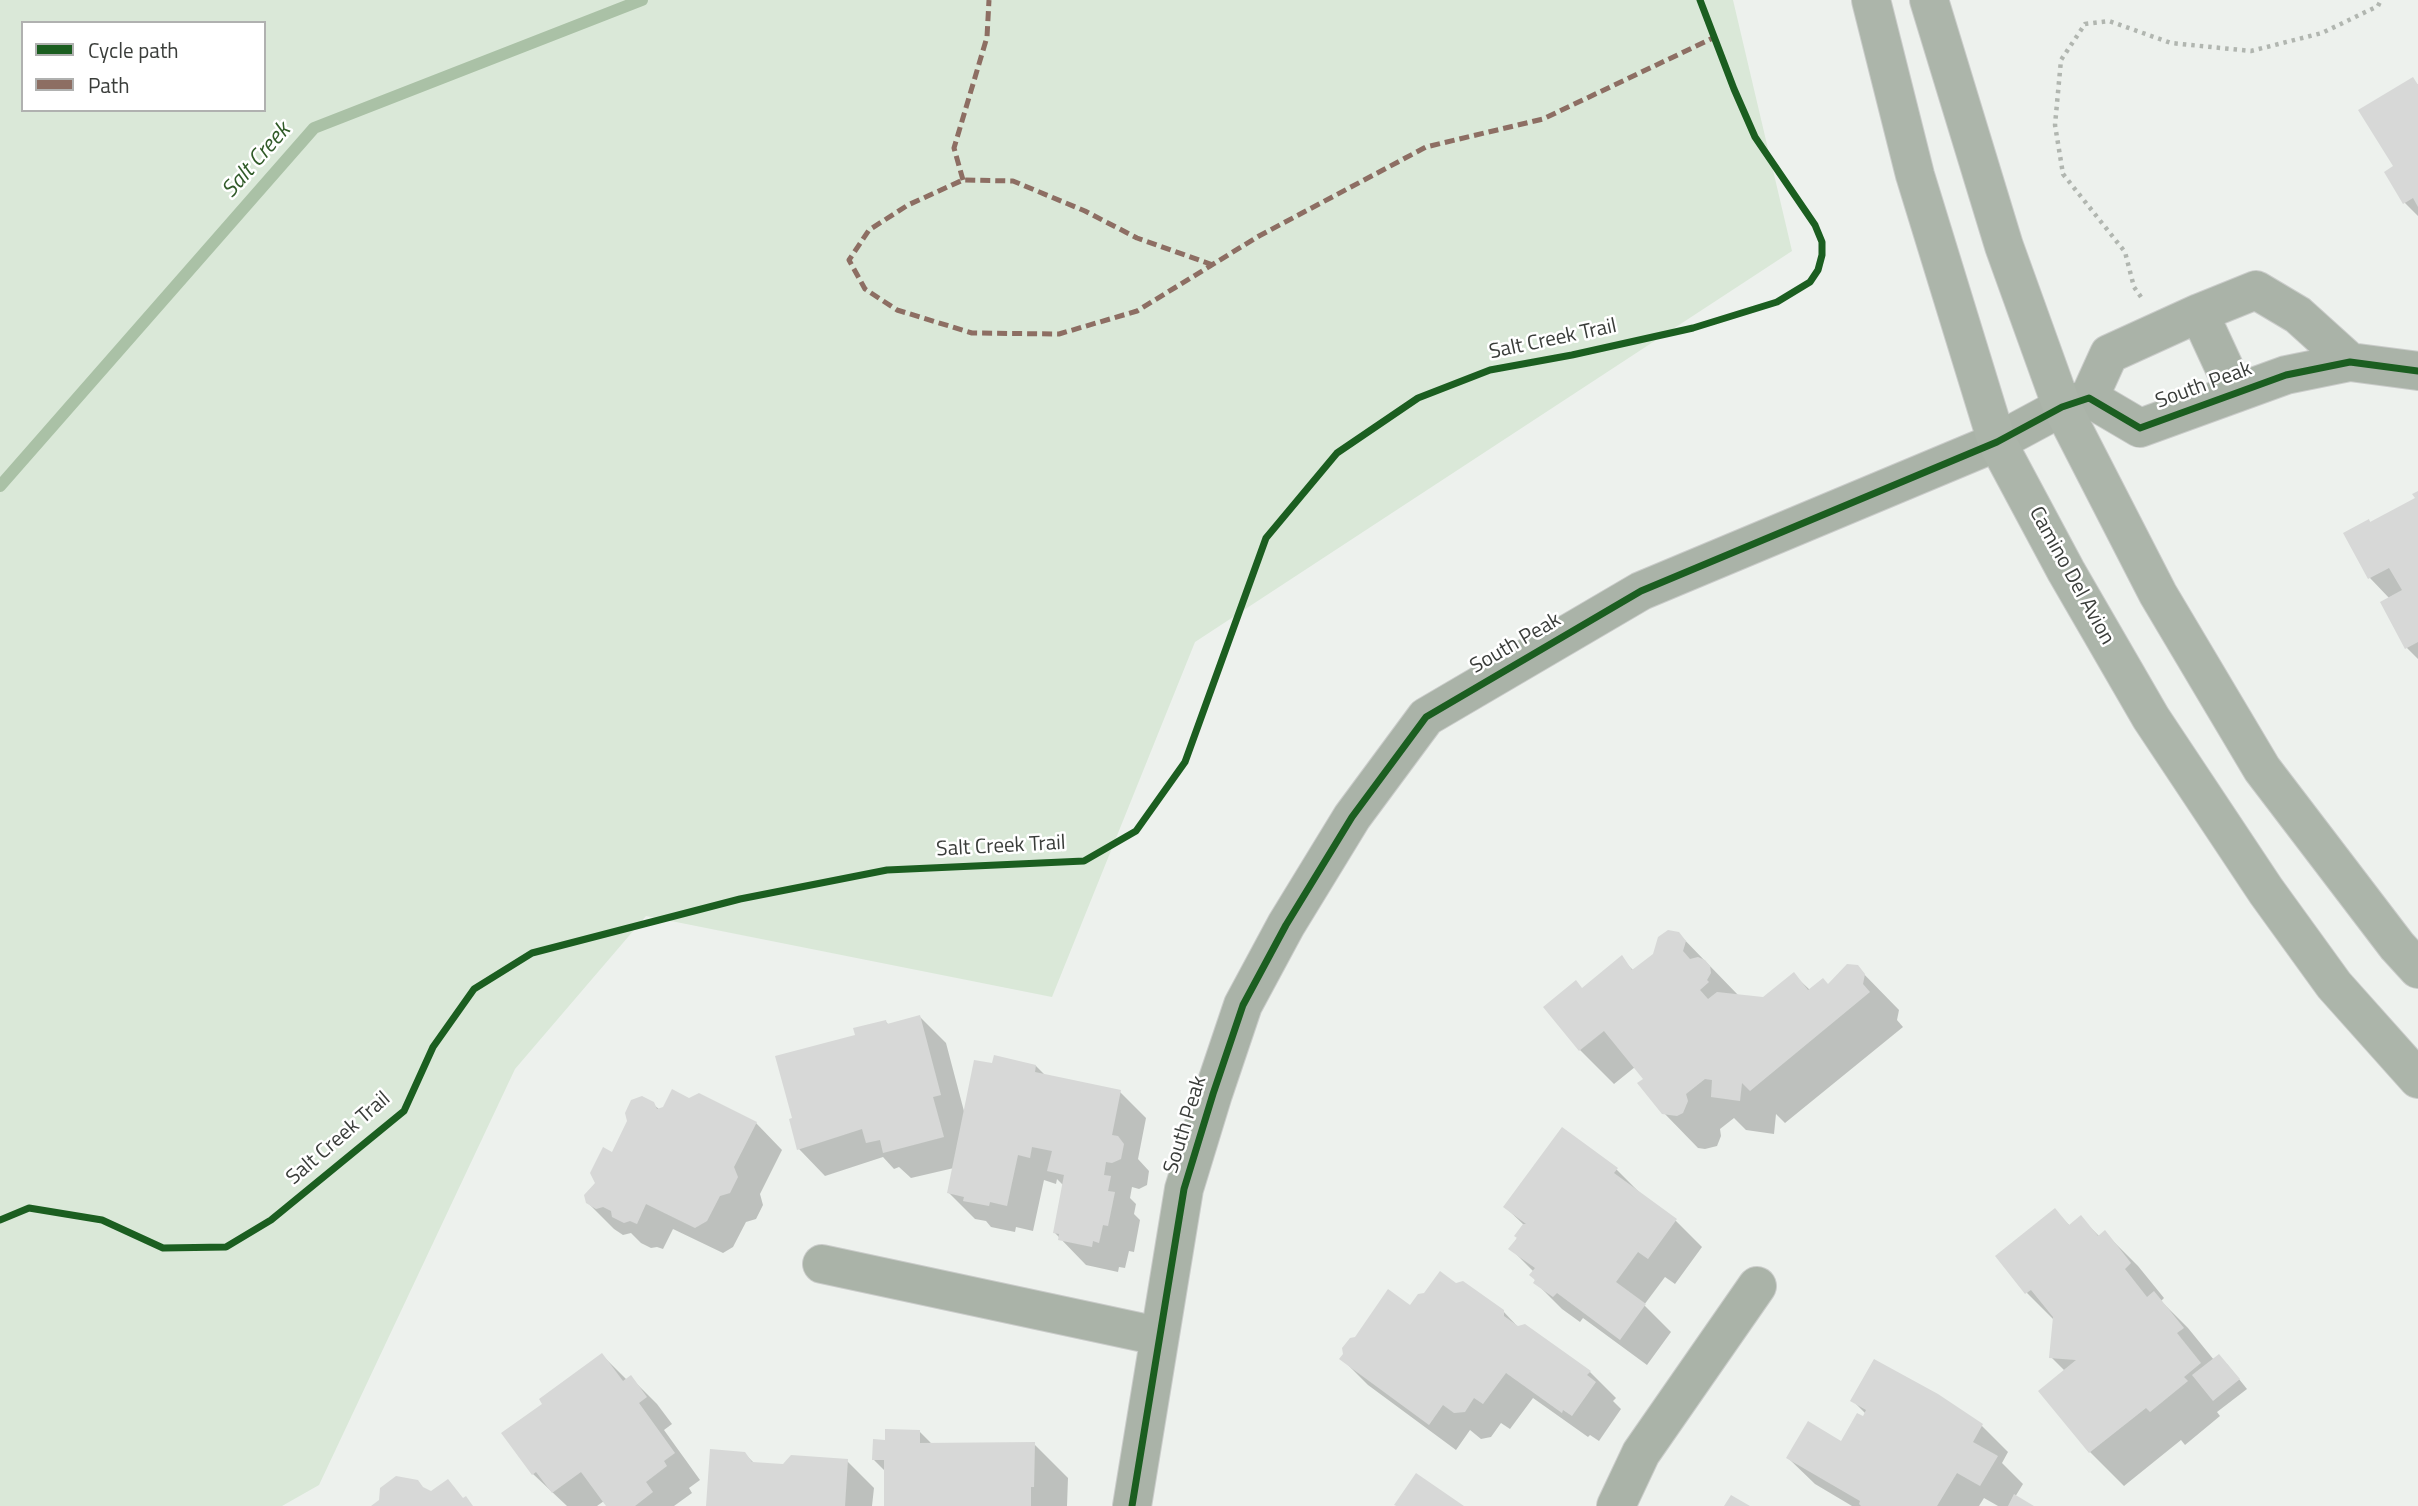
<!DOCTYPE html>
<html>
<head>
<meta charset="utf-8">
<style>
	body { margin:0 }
	#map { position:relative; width:2418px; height:1506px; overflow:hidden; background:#edf1ed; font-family:"Titillium Web",sans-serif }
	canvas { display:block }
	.legend { position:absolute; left:21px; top:21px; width:245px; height:91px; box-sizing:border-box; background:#fff; border:2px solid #b0b1b0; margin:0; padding:9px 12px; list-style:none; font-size:21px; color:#3a3d3a }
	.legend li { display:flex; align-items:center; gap:14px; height:35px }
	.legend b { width:35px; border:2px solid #b0b1b0 }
</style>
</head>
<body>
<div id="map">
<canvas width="2418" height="1506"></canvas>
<ul class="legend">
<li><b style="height:9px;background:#1b5e20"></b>Cycle path</li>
<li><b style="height:9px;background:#8d6e63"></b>Path</li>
</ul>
</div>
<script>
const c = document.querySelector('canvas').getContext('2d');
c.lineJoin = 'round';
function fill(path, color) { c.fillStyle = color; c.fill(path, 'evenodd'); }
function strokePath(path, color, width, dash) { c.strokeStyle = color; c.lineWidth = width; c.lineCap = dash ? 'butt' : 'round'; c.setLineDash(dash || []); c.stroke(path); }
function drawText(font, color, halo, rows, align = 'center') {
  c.font = font + ' "Titillium Web",sans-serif'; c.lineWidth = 5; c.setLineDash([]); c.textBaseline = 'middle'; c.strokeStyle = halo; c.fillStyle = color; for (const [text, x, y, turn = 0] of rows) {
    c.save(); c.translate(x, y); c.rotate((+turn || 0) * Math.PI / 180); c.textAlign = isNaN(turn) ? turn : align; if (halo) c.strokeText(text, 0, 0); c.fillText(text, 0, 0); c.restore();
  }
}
fill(new Path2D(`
	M0,0h1733l59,251 -597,391 -143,355 -406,-81 -131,153 -196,416 -37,21h-282zM23,23h241v87h-241z`), '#dae8d8');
fill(new Path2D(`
	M2413,79l5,6v131l-13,-13 -9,-36z
	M2418,493v166l-11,-11 -17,-49 -20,-21 -25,-45 24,-12 3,3 46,-25z
	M1678,933l61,63 25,3 30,-24 16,15 19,-4 28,-19 42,43 -2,10 6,7 -118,96 -9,-9 -2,20 -28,-4 -12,-12 -14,11 1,7 -4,10 -12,3 -7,-1 -34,-35 -19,-34 -10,-12 -21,17 -34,-34 3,-61 38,-31 13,13z
	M920,1017l26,26 19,72 28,-50 43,1 10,10 74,16 26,26 -8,41 11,12 -2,14 -8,4 -7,-2 -2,11 6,6 -2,10 6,6 -6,32 -5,-1 -4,17 -6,-1 -1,5 -32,-7 -32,-33 10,-46 -7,-7 -1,5 -12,-4 -11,51 -17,-4 -1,5 -24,-5 -5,-6 -11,-2 -26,-26 5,-25 -43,10 -12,-11 -5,2 -11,-12 -58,19 -26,-27 58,-112 29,-15 3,3z
	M689,1100l67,23 26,27 -22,44 3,11 -7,14 -10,3 -13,25 -10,6 -50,-24 -10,20 -6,-2 -6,1 -10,-5 -10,-10 -8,2 -9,-6 -27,-27 26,-48 40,-50 7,6z
	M1562,1129l55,41 26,26 33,25 26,26 -27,37 -10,-7 -21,28 27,27 -24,33 -64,-47 -3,4 -18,-13 -27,-27 -1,-10 -23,-23 13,-24 -19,-18z
	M2055,1210l15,16 11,-8 19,19 4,-5 34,34 26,32 -3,3 27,27 26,32 13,4 20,25 -30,23 3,4 -35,29 -4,-5 -57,46 -34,-34 -25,-81 -14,-14 4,-36 -28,-28z
	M1410,1307l93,4 16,17 71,44 26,26 -3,3 8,8 -22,32 -9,-6 -2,2 -55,-39 -23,31 -9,-6 -10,14 -10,2 -11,-9 -14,20 -88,-65 -26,-26z
	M602,1355l25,25 3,-3 27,27 15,20 -8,6 36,50 -11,8 3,5 -18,13h-66l-4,-5 -7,5h-30l-34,-32 12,-69z
	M1852,1400l130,26 26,26 -6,11 21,21 -8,13 16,9h-33l-14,-8 -5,8h-127l-37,-22 -27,-26 53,-15 25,-29z
	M919,1431l13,13h102l34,34 -1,28h-182l1,-34 -12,-12 13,-18z
	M744,1453l10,10 30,3 63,-5 27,27 -2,18h-164z`), '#0003');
strokePath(new Path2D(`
	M0,486l314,-358 328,-128`), '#aac1a6', 12);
fill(new Path2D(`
	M2413,77l5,8v122l-5,-9 -10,6 -19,-32 9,-6 -35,-56z
	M2418,491v151l-13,7 -25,-47 22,-12 -13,-22 -21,11 -25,-46 26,-14 1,3 45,-24 -3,-4z
	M1668,930l11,2 7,9 -3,10 7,8 8,-2 7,3 5,6 1,7 -4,7 2,2 -9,8 8,9 9,-7 46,5 31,-25 14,18 15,-12 5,6 19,-20 11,1 7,9 -2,10 7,8 -120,99 -8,-8 -2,18 -29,-4 1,-17 -7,-1 -19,15 2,7 -5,12 -6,3 -15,-2 -25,-31 6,-4 -39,-48 -25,20 -36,-44 33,-27 6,8 40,-33 10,15 21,-16 5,-17z
	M920,1015l21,80 -8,2 11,40 -61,16 -3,-13 -14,3 -4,-14 -65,21 -8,-31 3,-1 -17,-62 80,-21 -2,-7 33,-8 1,4z
	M994,1055l42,10 -1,7 86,18 -9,45 6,1 6,8 -3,15 -9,4 -6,-1 -2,13 7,1 -3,15 7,1 -7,34 -5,-1 -4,18 -6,-2 -1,6 -34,-7 1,-6 -6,-1 11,-58 -17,-4 5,-20 -20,-4 -2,11 -12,-3 -11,51 -17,-4 -1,4 -26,-5 1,-4 -17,-4 27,-133 18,3z
	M672,1089l17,9 10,-5 58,29 -23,45 4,10 -8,16 -10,3 -13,25 -12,7 -49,-24 -9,20 -7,-3 -6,2 -12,-6 -1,-6 -8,-4 -7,2 -10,-6 -2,-8 11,-12 -5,-10 13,-26 9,5 15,-31 -2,-8 6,-13 11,-4 12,6 3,7 6,-2z
	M1562,1127l56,41 -4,5 63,46 -29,40 -10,-7 -22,30 30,22 -26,36 -63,-47 -4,4 -20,-14 2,-3 -6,-5 6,-7 -27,-19 9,-11 -3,-2 9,-12h3l-23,-17z
	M2055,1208l14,17 12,-10 17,21 7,-6 26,33 -6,6 22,28 7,-6 30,37 -7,5 24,30 -17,14 4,4 -38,31 -4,-4 -57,45 -51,-62 38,-31 -27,-2 4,-41 -22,-27 -6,4 -30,-38z
	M1440,1271l16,12 7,-2 41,29v6l14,10 7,-2 66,47 -4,4 9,7 -24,34 -9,-6 -1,3 -56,-40 -23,31 -9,-6 -9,14 -11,1 -11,-8 -14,20 -90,-66 4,-5 -1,-6 8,-10 5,-1 33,-48 22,16 8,-11 6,-1z
	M602,1353l21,28 8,-6 16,22 -8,6 36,50 -11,8 3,5 -21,16 7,10 -18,14h-29l-25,-34 -29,21 -16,-21 -4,3 -31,-42 41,-29 -3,-5z
	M2219,1354l21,25 -27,22 -21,-26z
	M1874,1359l64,35 45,30 -10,18 25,14 -18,30 -23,-13 -20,33h-76l-2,-2 1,-3 -74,-43 22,-37 33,20 16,-28 6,3 3,-6 -16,-9z
	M885,1429l35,1v13l115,-1 -1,45h-3v19h-147v-46h-12l1,-21 12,1z
	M710,1449l35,3 7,10 31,2 8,-9 57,4 -3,47h-139z
	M1416,1473l48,33h-68l-2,-1z
	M396,1476l22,4 5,7 8,4 17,-12 15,19 3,-2 7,10h-102l8,-6 1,-12z
	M2014,1494l20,12h-26z
	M1731,1495l19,11h-26z`), '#d7d8d7');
const minor = new Path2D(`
	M2199,313l37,80
	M2089,398l20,-44 90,-41 57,-23 42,25 52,47
	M822,1264l336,72
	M1132,1506l52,-317 29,-95 30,-89 43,-80 66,-108 74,-100 215,-126 356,-149 65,-35 27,-9 51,30 146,-53 64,-13 68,9
	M1616,1506l25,-53 116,-167`);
const major = new Path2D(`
	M1871,0l44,175 82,267 69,129 85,147 115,173 68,94 84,94
	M1929,0l75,246 58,161 96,187 104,175 135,177 21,23`);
strokePath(minor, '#caccca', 40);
strokePath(major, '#caccca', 40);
strokePath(new Path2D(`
	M2141,297l-7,-10 -9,-35 -62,-78 -8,-49 6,-65 24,-36 24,-3 62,22 80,8 71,-18 56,-27 3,-6`), '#b1b6b0', 4.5, [3.5, 5]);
strokePath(minor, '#aab3a8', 38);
strokePath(major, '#acb5aa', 38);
strokePath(new Path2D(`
	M963,180l-9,-32 33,-111 2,-37
	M1213,265l-76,-27 -52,-27 -72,-30 -50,-1 -55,25 -39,25 -20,30 16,29 32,21 75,23 87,1 78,-23 122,-75 167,-89 117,-28 170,-81`), '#8d6e63', 5, [10, 5]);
strokePath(new Path2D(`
	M0,1220l29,-12 73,12 61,28 63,-1 45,-27 133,-109 29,-64 41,-58 58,-36 208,-54 147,-29 197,-9 52,-30 49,-69 81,-224 71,-85 81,-55 72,-28 82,-15 121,-27 84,-26 33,-20 8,-12 4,-15v-13l-7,-17 -60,-88 -21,-48 -34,-89
	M1132,1506l52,-317 29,-95 30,-89 43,-80 66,-108 74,-100 215,-126 356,-149 65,-35 27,-9 51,30 146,-53 64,-13 68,9`), '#1b5e20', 7);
drawText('21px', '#3a3d3a', '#fff', [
	["Salt Creek Trail",1553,340,-12],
	["South Peak",2204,386,-20],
	["Camino Del Avion",2071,576,61],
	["South Peak",1516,644,-30],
	["Salt Creek Trail",1001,847,-3],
	["South Peak",1186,1125,-73],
	["Salt Creek Trail",339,1139,-41]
]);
drawText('italic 23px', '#305a28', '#fff', [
	["Salt Creek",257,161,-49]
]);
</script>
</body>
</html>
